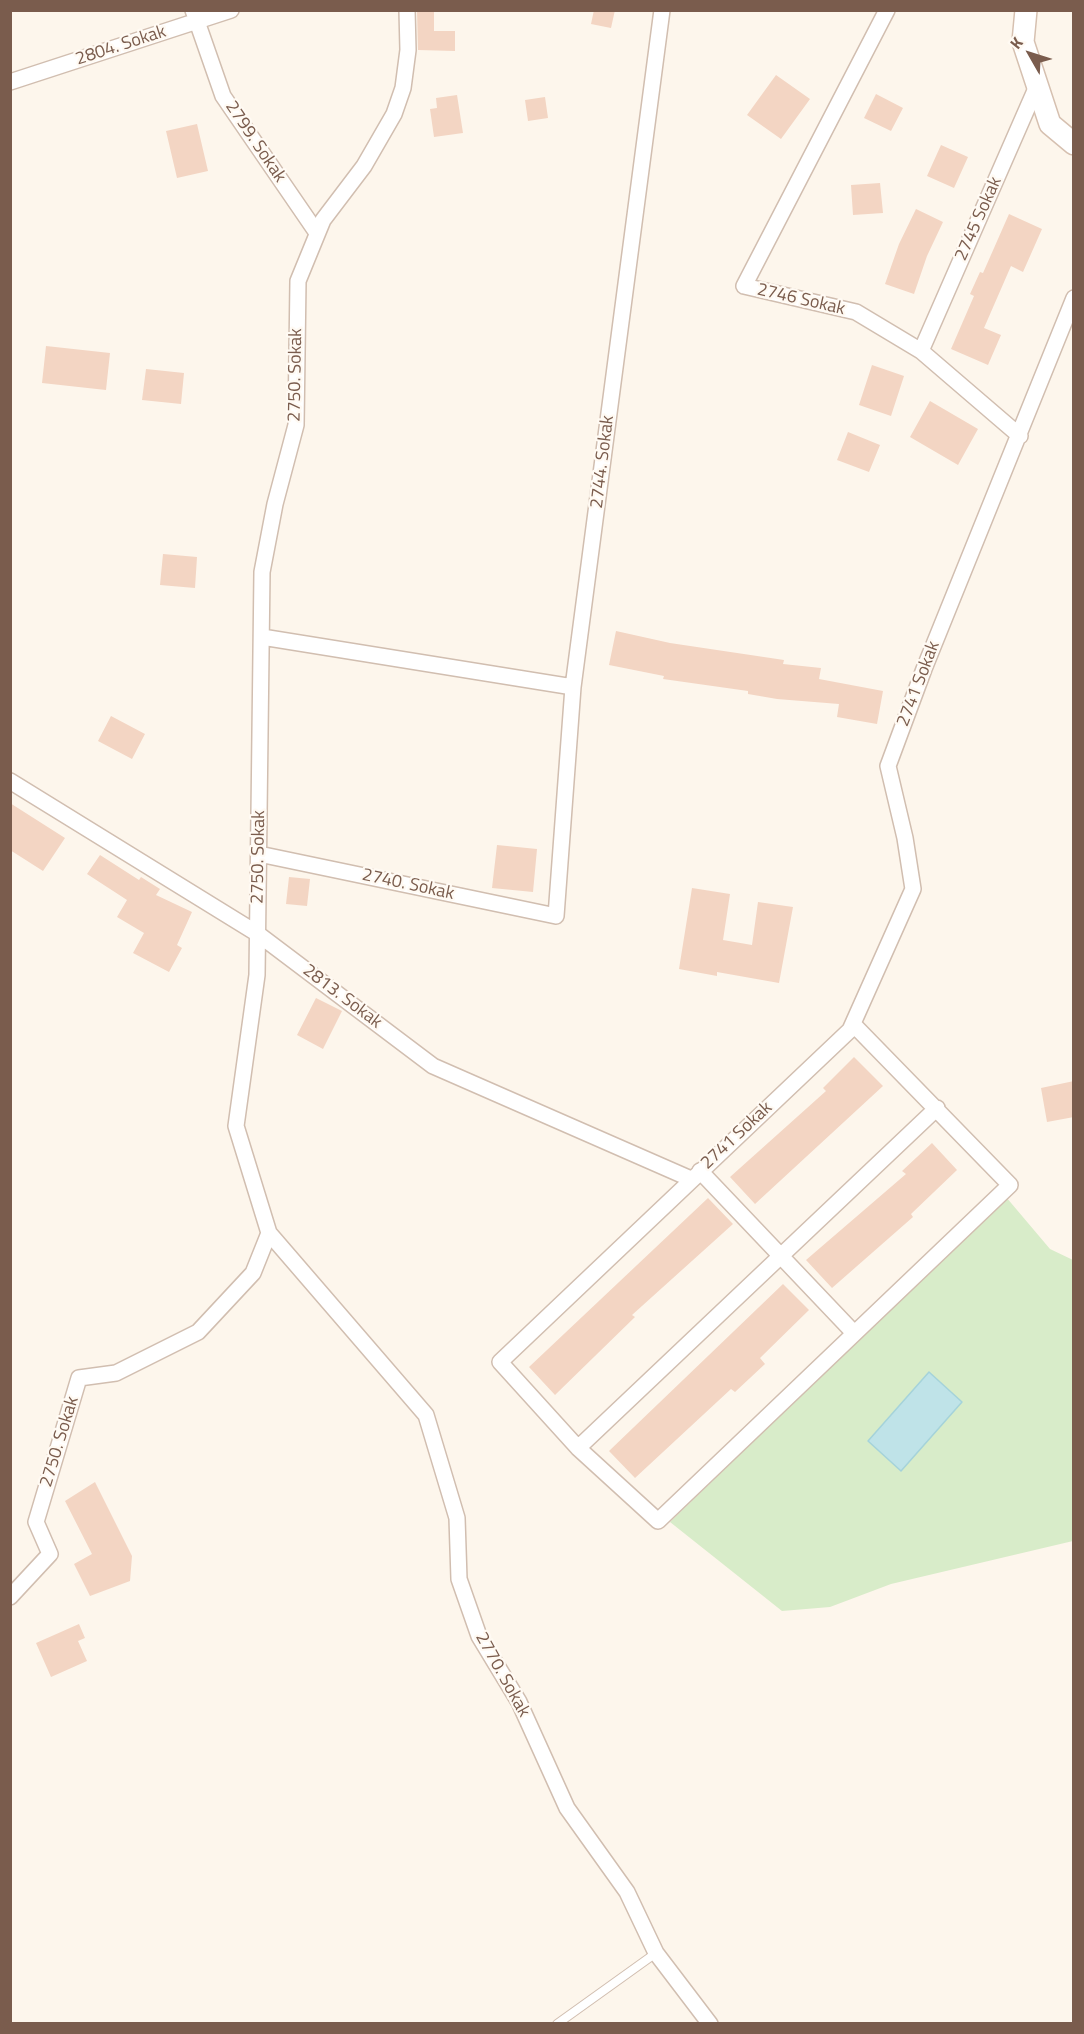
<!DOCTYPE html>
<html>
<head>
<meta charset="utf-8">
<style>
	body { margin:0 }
	#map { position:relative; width:1084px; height:2034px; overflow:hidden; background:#fdf6ec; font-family:"Titillium Web",sans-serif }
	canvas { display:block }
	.frame { position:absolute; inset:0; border:12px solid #7a5c4d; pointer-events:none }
	.north { position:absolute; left:1000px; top:24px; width:60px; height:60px; -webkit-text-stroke:4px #fffaf3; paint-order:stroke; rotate:309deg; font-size:16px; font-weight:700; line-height:24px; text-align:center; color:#7a5c4d }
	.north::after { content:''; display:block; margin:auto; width:21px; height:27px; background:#7a5c4d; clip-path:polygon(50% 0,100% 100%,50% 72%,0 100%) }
</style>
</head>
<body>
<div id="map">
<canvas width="1084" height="2034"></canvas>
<div class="frame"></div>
<div class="north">K</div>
</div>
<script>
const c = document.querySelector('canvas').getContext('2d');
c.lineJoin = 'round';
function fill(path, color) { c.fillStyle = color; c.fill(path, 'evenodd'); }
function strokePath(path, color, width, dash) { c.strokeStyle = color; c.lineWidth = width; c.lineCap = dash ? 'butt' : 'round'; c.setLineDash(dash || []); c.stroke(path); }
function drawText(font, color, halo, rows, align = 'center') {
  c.font = font + ' "Titillium Web",sans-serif'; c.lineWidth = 4.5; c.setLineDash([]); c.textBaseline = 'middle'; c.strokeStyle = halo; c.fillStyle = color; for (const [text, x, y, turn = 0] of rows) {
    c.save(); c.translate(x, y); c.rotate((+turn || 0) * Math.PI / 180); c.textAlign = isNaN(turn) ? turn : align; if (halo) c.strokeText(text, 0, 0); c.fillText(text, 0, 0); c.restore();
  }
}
fill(new Path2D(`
	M1006,1197l44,52 23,11v281l-182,43 -61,23 -48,4 -112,-89z`), '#d8ecc9');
const water = new Path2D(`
	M929,1372l33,30 -61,69 -33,-30z`);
fill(water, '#bfe3e8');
strokePath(water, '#a5d3da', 1.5);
fill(new Path2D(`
	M594,10h21l-4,18 -20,-4z
	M417,11h17v20h21v20l-37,-1z
	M776,75l34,24 -29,40 -34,-24z
	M876,94l27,14 -12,23 -27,-13z
	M457,95l6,38 -29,4 -4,-28 7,-1 -1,-10z
	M545,97l3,21 -20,3 -3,-21z
	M197,124l11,47 -31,7 -11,-47z
	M941,145l27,12 -14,31 -27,-12z
	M880,183l3,30 -30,2 -2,-30z
	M916,209l27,13 -16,34 -13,38 -29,-10 14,-40z
	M1009,214l33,15 -19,43 -12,-6 -27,62 17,7 -13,30 -37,-16 23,-53 -4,-2 10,-22 3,1z
	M46,346l64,7 -4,37 -64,-7z
	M872,365l32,11 -13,40 -32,-11z
	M146,369l38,4 -3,31 -39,-4z
	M930,401l48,28 -20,36 -48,-28z
	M848,432l32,13 -11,27 -32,-12z
	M163,554l34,3 -2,31 -35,-3z
	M616,631l54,12 114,17 -1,4 38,4 -2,11 64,12 -6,33 -40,-7 2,-13 -62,-5 -29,-5v-3l-85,-12 1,-3 -55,-11z
	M111,716l34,18 -13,25 -34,-18z
	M10,803l55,35 -22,33 -33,-21z
	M497,845l40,4 -4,43 -41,-4z
	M100,855l39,25 2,-3 19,12 -4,6 36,17 -15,33 5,3 -13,24 -36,-19 11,-20 -27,-16 10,-17 -40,-26z
	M289,877l21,2 -3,27 -21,-2z
	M692,888l38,6 -7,46 29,5 6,-43 35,5 -14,76 -62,-11v4l-38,-7z
	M316,998l26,13 -19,38 -26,-14z
	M854,1057l29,29 -128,118 -25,-27 96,-86 -3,-3z
	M1074,1081v36l-27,5 -6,-34z
	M932,1143l25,27 -46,44 2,3 -81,71 -26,-28 100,-86 -4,-3z
	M708,1198l25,26 -101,91 3,2 -80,78 -26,-28z
	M783,1284l26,26 -49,48 5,6 -30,28 -4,-3 -96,89 -26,-27z
	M95,1482l37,74 -2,25 -40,15 -16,-32 18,-10 -27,-53z
	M79,1624l6,14 -7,3 9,20 -36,16 -15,-34z`), '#f3d5c3');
const lane = new Path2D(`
	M557,2024l99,-71`);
const street = new Path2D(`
	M193,10l30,86 94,137
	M887,10l-143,276 112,26 65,39 99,85
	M10,82l221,-72
	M921,351l116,-265
	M262,637l311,50
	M10,781l248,153 175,132 258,113
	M259,854l297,62 17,-229 89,-677
	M937,1108l-359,340 -78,-86 350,-332 63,-141 -8,-51 -17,-72 36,-97 150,-371
	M700,1171l154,162
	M269,1233l157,182 31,103 2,61 20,57 40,66 48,106 60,84 29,61 54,71
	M578,1448l80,73 352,-336 -157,-161
	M10,1597l40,-43 -14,-32 43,-144 37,-5 82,-41 55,-59 16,-40 -33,-107 21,-151 5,-403 13,-68 21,-79 2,-144 25,-61 41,-54 30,-52 9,-26 5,-38 -1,-40`);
const secondary = new Path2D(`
	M1026,10l-3,32 27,82 24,20`);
strokePath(lane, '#d1beb0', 10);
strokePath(street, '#d1beb0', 18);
strokePath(secondary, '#d6c0b0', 24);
strokePath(lane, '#fff', 8);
strokePath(street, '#fff', 15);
strokePath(secondary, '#fff', 21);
drawText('18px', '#7a5c4d', '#fffaf3', [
	["2804. Sokak",121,46,-18],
	["2799. Sokak",255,142,56],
	["2745 Sokak",979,219,-66],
	["2746 Sokak",801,300,13],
	["2750. Sokak",296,375,-89],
	["2744. Sokak",603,462,-83],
	["2741 Sokak",919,684,-69],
	["2750. Sokak",259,857,-89],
	["2740. Sokak",408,885,12],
	["2813. Sokak",342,997,37],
	["2741 Sokak",737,1136,-43],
	["2750. Sokak",60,1442,-73],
	["2770. Sokak",502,1675,61]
]);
</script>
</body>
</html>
